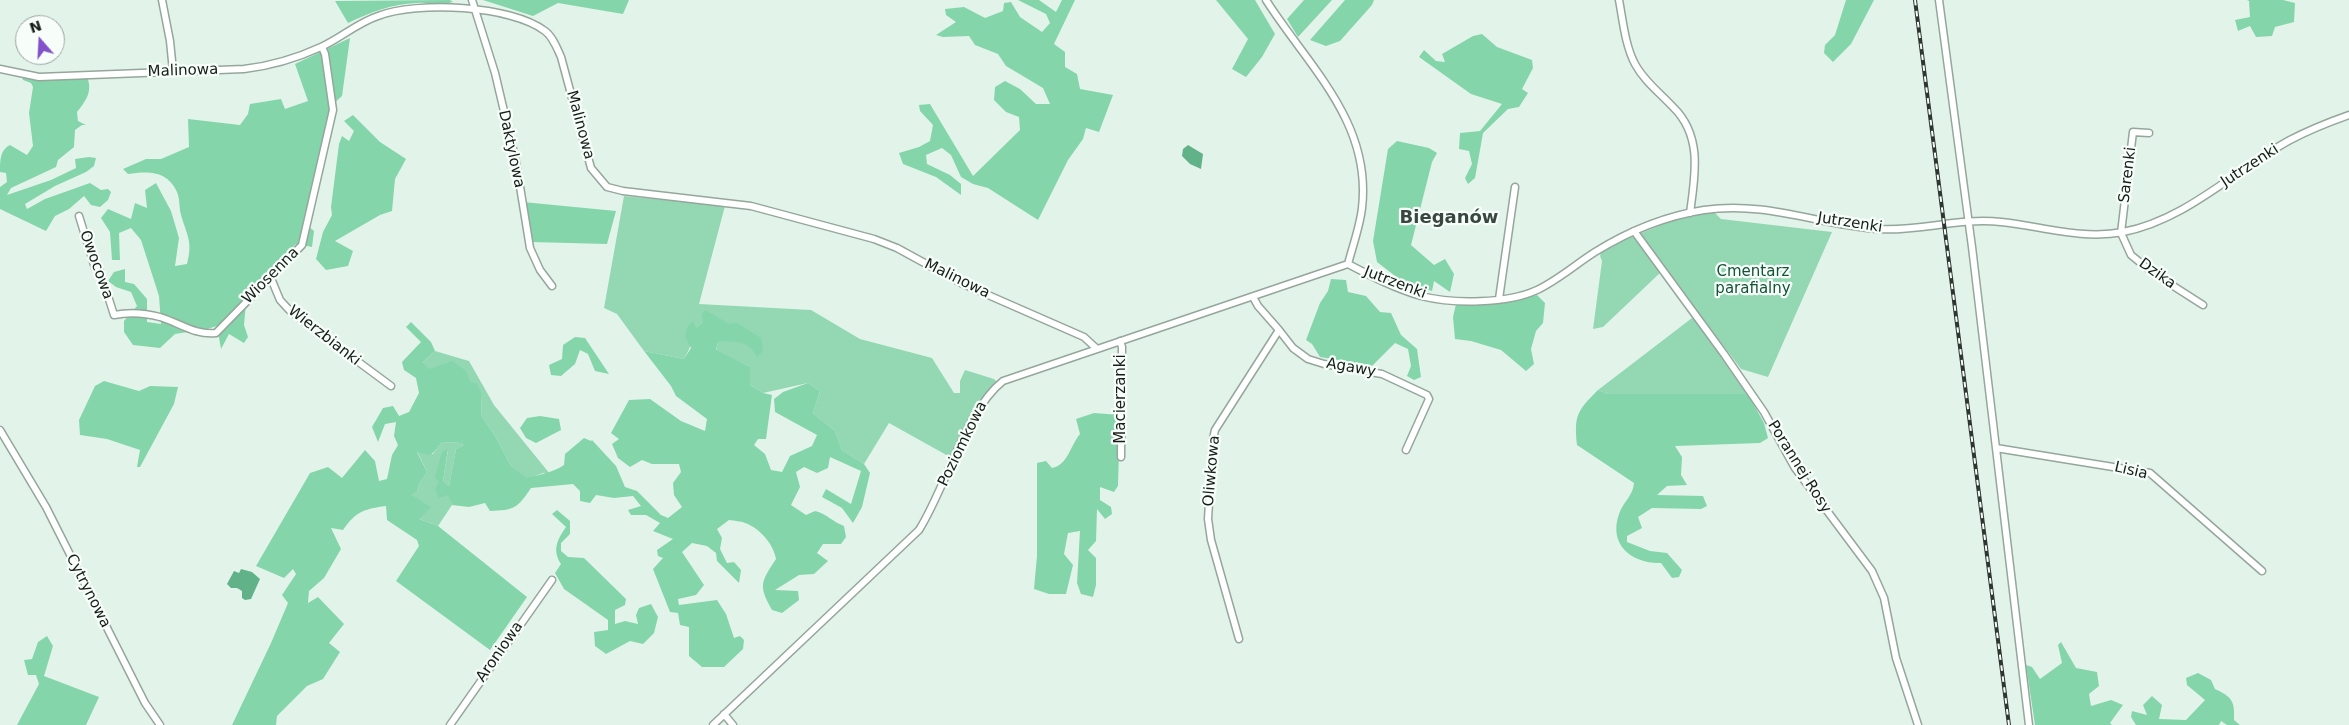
<!DOCTYPE html>
<html>
<head>
<meta charset="utf-8">
<style>
	body { margin:0 }
	#map { position:relative; width:2349px; height:725px; overflow:hidden; background:#e2f4ea; font-family:"DejaVu Sans",sans-serif }
	canvas { display:block }
	.north { position:absolute; left:15px; top:15px; width:50px; height:50px; box-sizing:border-box; background:#f7fefa; border:1px solid #9da4a0; border-radius:50%; rotate:341deg; font-size:14px; font-weight:700; line-height:20px; text-align:center; color:#161d19 }
	.north::after { content:''; display:block; margin:auto; width:18px; height:22px; background:#8352ca; clip-path:polygon(50% 0,100% 100%,50% 72%,0 100%) }
</style>
</head>
<body>
<div id="map">
<canvas width="2349" height="725"></canvas>
<div class="north">N</div>
</div>
<script>
const c = document.querySelector('canvas').getContext('2d');
c.lineJoin = 'round';
function fill(path, color) { c.fillStyle = color; c.fill(path, 'evenodd'); }
function strokePath(path, color, width, dash) { c.strokeStyle = color; c.lineWidth = width; c.lineCap = dash ? 'butt' : 'round'; c.setLineDash(dash || []); c.stroke(path); }
function drawText(font, color, halo, rows, align = 'center') {
  c.font = font + ' "DejaVu Sans",sans-serif'; c.lineWidth = 4.5; c.setLineDash([]); c.textBaseline = 'middle'; c.strokeStyle = halo; c.fillStyle = color; for (const [text, x, y, turn = 0] of rows) {
    c.save(); c.translate(x, y); c.rotate((+turn || 0) * Math.PI / 180); c.textAlign = isNaN(turn) ? turn : align; if (halo) c.strokeText(text, 0, 0); c.fillText(text, 0, 0); c.restore();
  }
}
fill(new Path2D(`
	M624,196l101,10 -26,98 112,6 49,29 72,19 22,35h6v-12l5,-11 29,9 3,3 -16,17 -31,58 -61,-34 -25,41 -22,-14 -7,-19 -22,-18 7,-22 -12,-8 -45,10 -13,-8v-18l-34,-16 2,-9 19,-2 26,11 -34,-27 -26,-2c-10,10 -11,24 -19,37l-40,-8 -27,-37 -13,-6z
	M1714,212l7,7 111,13 -64,145 -27,-8 -102,-135 35,-14z
	M1632,236l29,36 -58,55 -10,2 9,-68 -2,-5 1,-3z
	M1692,318h3l53,76h-140l-10,-4z
	M435,351l34,10 25,44 56,69 -7,-1 -16,6 -16,-13 -17,-32 -13,-19 1,-20 -53,-25 -6,-8z
	M442,442l20,1 1,4 -7,2 -7,37 -6,-5 5,-31 -6,1 -3,31 10,12 3,11 -14,21 -19,-7 -9,-24 7,-3 2,-8 8,-12 -10,-21 16,3z`), '#93d8b3');
fill(new Path2D(`
	M450,0l3,2c-12,4 -24,0 -36,1 -25,1 -46,9 -69,20l-13,-22z
	M483,0h146l-6,14 -65,-11 -25,13z
	M1018,0h21l17,12 6,-12h13l-21,44 11,8v15l12,7 3,15 33,6 -14,37 -13,-4 -3,11 -15,21 -30,60 -50,-32 -15,-4 -12,-7 -10,-22 -9,-7 -16,7 1,9 23,11 11,9v11l-25,-18 -33,-13 -4,-11 20,-6 11,-6 3,-16 -13,-14 -1,-6 11,-1 43,72 47,-46 -1,-13 -13,-5 -12,-12 1,-13 10,-6 15,8 16,15h14l-7,-16 -37,-22 -8,-12 -23,-9 -6,-9 -26,1 -7,-2 20,-13 -10,-7 -1,-6 19,-2 21,11 18,-7 1,-8 7,-1 9,15 22,15 8,-9 -4,-9z
	M1216,0h39l20,34 -13,23 -16,20 -14,-8 16,-30z
	M1304,0h28l-34,37 -11,-18z
	M1345,0h29l-2,5 -32,36 -14,5 -16,-6z
	M1846,0h28l-23,44 -18,18 -9,-9 1,-8 10,-10z
	M2247,0h36l12,3 -1,19 -19,5 -3,9 -16,1 -6,-11 -12,5 -3,-11 15,-3 -1,-16z
	M1482,34l15,13 35,13 1,8 -11,21 6,4 -9,14 -11,2 -25,24 -8,45 -7,6 -3,-6 7,-14 -3,-13 -10,-2 1,-16 20,-2 22,-27 -31,-10 -52,-37 5,-7 12,11 9,1 -3,-8 31,-18z
	M350,38l-8,58 -12,11 -26,116 10,8 -2,16 -16,-3 -49,48 -3,33 4,12 -4,6 -15,-9 -8,15 -4,-23 -10,3 -32,5 -15,14 -27,-3 -9,-13v-11l13,-15 -6,-14 -15,-5 -8,-6 6,-9 11,-3v13l9,2 13,15v23l14,2 -2,-28 -18,-56 -10,-12 -12,5 1,27h-8l-2,-28 -9,-14 7,-9 23,10 4,-16 12,5 -2,-18 11,-7 15,28 8,27 -4,28 12,-2c6,-23 0,-28 -6,-49 -2,-7 -1,-16 -4,-23 -10,-22 -29,-21 -49,-18l-5,-5 23,-10h15l28,-12 -1,-28 52,6 8,-11 2,-10 31,-5 4,10 23,-8 -13,-37z
	M22,76l65,1c6,14 -1,24 -10,35l1,9 8,4h-4l-7,5 -1,17 -16,13 -2,7 -45,21 -4,7 44,-15 25,-12 -1,-9 14,-2 7,1 -2,8 -8,6 -31,14 -30,18 2,5 18,-10 45,-16 11,7 7,-1 3,3 -3,8 -8,7 -9,-2 -7,-9 -15,13 -14,7 -9,15 -46,-22v-22l7,-5 -1,-9 -6,-1c0,-12 0,-22 10,-27l17,10 6,-9 -4,-33 4,-26 -2,-4 -8,-3z
	M353,115l27,27 26,17 -11,20 -3,32 -12,4 -45,26 18,10 -5,15 -22,4 -10,-11 7,-27 9,-17 -1,-8 8,-63 3,-8 7,5 5,-10 -10,-10z
	M1397,141l32,7 8,5 -5,9 -21,83 23,20 11,-6 9,15 -4,18 -16,-11 -2,10 -29,-9 -26,-20 -4,-21 15,-92z
	M523,202l93,9 -9,33 -77,-2z
	M1331,279l15,1 2,12 18,4 14,16 11,1 10,22 16,14 4,28 -7,3 -7,-4 4,-10 -3,-17 -13,-6 -23,23 -52,-9 -8,-13 -6,-4 14,-37 8,-12z
	M1537,295l8,8 -2,20 -7,8 -5,18 3,15 -8,7 -25,-21 -30,-9 -16,-2 -2,-22 3,-13h42z
	M705,310l24,14 8,-1 24,15 2,13 -6,6c-8,-17 -22,-16 -39,-15l-2,8 34,17v18l13,8 9,2 -6,44h-8l-4,6 11,9 6,16 11,2 8,-16 22,-10 5,-11 -42,-23 -1,-13 9,-7 25,-9 12,8 -7,22 22,18 7,19 22,14 6,9 -8,34 -9,16 -11,-15 -20,-11 4,-8 25,15 10,-33 -31,-14 -2,11 -11,5 -13,-6 -8,5 4,15 -9,18 15,10 9,-4c12,3 18,11 29,15l2,11 -5,7h-18l-6,9 11,8 -14,13 -15,1 -24,15 23,1 1,9 -17,13 -10,-3c-14,-25 -11,-28 4,-51 -2,-14 -16,-31 -31,-36 -4,-2 -11,-2 -16,-3l-12,9 5,9 -2,11 7,14 7,-1 7,8 -2,13 -22,-22 -1,-8 -9,-7 -15,-3 -10,9 22,33 -8,10 -18,4 1,6 38,-5 9,14 8,24 6,-2 4,4 -1,9 -19,18h-22l-13,-11v-29l-9,-2 -2,-12 -8,-1 -17,-43 10,-11 -5,-2 -1,-6 16,-11 -20,-8 7,-8 -14,-8h-15l-3,-5 13,-4 -8,-10 -19,2 -18,-3 -6,8 -10,-2v-10l-7,-7 -42,4c-14,21 -17,22 -41,23l-5,-8 -16,4 -17,-2 -4,-10 -9,3 -4,-9 4,-7 -4,-4 7,-27 6,-2 -5,32 6,5 7,-37 7,-3 -1,-3 -20,-1c-10,13 -9,15 -25,10l10,20 -8,12 -2,8 -6,3 20,12 -12,12 19,7 89,71 -37,53 -94,-69 23,-35 -2,-6 -30,-20 -1,-14c-21,3 -30,5 -43,24l-12,-2 10,21 -17,29 -15,13 -1,12 10,-6 26,27 -15,19 11,9 -17,27 -16,7 -30,30 -1,9h-44l39,-82 17,-40 -6,-8 14,-21 -3,-5 -9,9 -28,-12 54,-93 18,-6 14,11 23,-28 10,11 4,20 8,-2 5,-24 6,-10 -4,-9 2,-14 -11,2 -7,18 -6,-15 11,-19 10,-2 6,10 10,-4 10,-19 -3,-15 -12,-8 -2,-8 19,-20 -15,-15 5,-5 20,20 4,9 -12,11 6,7 23,-8 14,10 4,11 7,2 5,11 -1,20 13,19 17,32 16,12c14,-4 25,-5 37,-13l1,-11 19,-16 7,3 1,-1 24,26 9,21 12,4 24,24 7,3 14,-11 -8,-12 -1,-12 8,-11 -2,-8h-27l-10,-4 -12,7 -12,-9 -6,-14 7,-5 -8,-6 18,-33 21,-1 31,22 24,10 2,-12 -31,-23 -5,-10 -27,-35 40,8 7,-11 -6,-11 3,-11 5,-5 3,8 7,-7 -1,-8z
	M575,337l10,1 24,36 -14,-3 -7,-17 -8,-4 -5,14 -14,12 -10,-1 -2,-10 13,-6 1,-14z
	M104,381l35,10 11,-5 28,1 -4,17 -34,63h-3l3,-17 -33,-11 -27,-4 -1,-15 16,-34z
	M1598,390l10,4h140l16,29 4,15 -8,5 -85,3 7,11 -1,18 6,10 -20,1 -10,9 46,1 4,10 -6,3 -49,-1 -14,9 4,11 -15,8v6l23,9 17,2 15,17 -3,7 -7,1 -11,-15c-29,1 -53,-18 -42,-49 4,-12 14,-18 15,-31l-57,-38c-3,-30 0,-34 21,-55z
	M1094,413l26,2 -2,71 -4,6 -14,-5v13l11,7 1,7 -7,5 -8,-10 -1,32 -8,9 8,8v27l-3,12 -12,-3 -4,-11 3,-52 -12,2 -4,21 9,11 -7,29h-17l-15,-5 3,-33v-93l9,-2 6,7c16,-3 18,-22 28,-34l-4,-15z
	M540,416l19,3 2,11 -25,13 -10,-5 -6,-10 7,-10z
	M557,510l13,11v13l-9,9v8l7,6 16,1 42,41 -1,6 -10,5v14l10,-3 13,3 -2,-9 3,-7 12,-4 7,13 -4,16 -11,11 -13,-3 -24,13 -11,-8 -1,-14 14,-2v-10l-44,-31 -9,-16 6,-9c-9,-14 -4,-24 5,-37l-14,-13z
	M47,636l6,10 -9,30 55,21 -13,28h-69l22,-41 -3,-9h-8l-4,-15 8,-1 6,-17z
	M2061,642l15,26 21,4 2,14 -10,8 2,12 20,-6 12,5 -13,18 2,2h-77l-9,-60 6,2 8,12 22,-16 -4,-18z
	M2198,673l13,7 4,9c17,8 20,12 19,31l6,5h-13l-6,-4 -2,4h-83l-5,-8 1,-6 15,4 -4,-10 9,-9 10,9 -3,14 27,1 19,-20 -18,-15 -1,-7z`), '#84d5aa');
fill(new Path2D(`
	M1188,145l15,9 -2,15 -11,-5 -8,-8 1,-7z
	M241,569l11,3 8,7 -9,20 -6,1 -3,-2v-7l-5,-3h-6l-4,-4 7,-13 5,2z`), '#61b289');
const minor = new Path2D(`
	M162,0l8,41 3,30
	M472,0l23,73 21,89 14,86 10,22 12,16
	M1266,0c42,66 106,122 96,208 -2,18 -9,37 -14,56
	M1619,0c4,21 6,45 16,64 9,17 25,29 38,43 30,29 22,69 17,106
	M1939,0l33,247 57,478
	M0,69l39,8 205,-8c26,-3 53,-11 77,-22 20,-9 36,-24 57,-31 39,-15 133,-11 167,15 8,6 12,17 16,26l30,111 16,19 16,4 128,15 123,33 23,9 66,36 121,53 13,12
	M2149,133l-16,-1 -12,101 10,22 22,18 50,32
	M79,216l16,52 5,3 14,44c15,-3 31,-2 46,2 20,6 34,18 56,16l86,-88 31,-135 -8,-56 -3,-7
	M1634,231l90,123 40,58 31,56 77,103 12,27 12,60 22,67
	M1348,264c23,12 48,25 73,32 32,8 86,8 116,-6 21,-10 39,-26 58,-38 34,-21 70,-36 109,-42 64,-9 114,15 174,19 41,3 82,-12 123,-7 40,4 81,18 122,10 63,-12 112,-62 167,-92 19,-10 39,-18 59,-25
	M270,276l10,24 11,12 100,74
	M1499,299l16,-112
	M1279,330l14,18 15,11 16,5 58,10 45,21 2,4 -23,51
	M1120,341l2,6 -1,110
	M0,430l46,77 99,196 15,22
	M1996,448l154,25 112,98
	M1239,639l-28,-99 -3,-21 5,-80 2,-9 64,-100 -21,-24 -5,-9
	M724,714l9,11
	M450,725l102,-145
	M713,725l206,-195c27,-43 47,-120 84,-149l345,-117`);
strokePath(minor, '#95a69c', 9);
strokePath(minor, '#fff', 6);
const rail = new Path2D(`
	M1915,0l94,725`);
strokePath(rail, '#2e3631', 4);
strokePath(rail, '#f7fefa', 2, [5.5]);
drawText('15px', '#161d19', '#f7fefa', [
	["Malinowa",183,71,-2],
	["Malinowa",580,125,75],
	["Daktylowa",511,149,78],
	["Jutrzenki",2250,166,-33],
	["Sarenki",2128,175,-83],
	["Jutrzenki",1850,223,9],
	["Owocowa",96,265,70],
	["Dzika",2157,274,35],
	["Wiosenna",271,276,-45],
	["Malinowa",957,279,26],
	["Jutrzenki",1395,283,21],
	["Wierzbianki",324,336,38],
	["Agawy",1351,368,10],
	["Macierzanki",1121,399,-90],
	["Poziomkowa",963,444,-64],
	["Porannej Rosy",1799,467,58],
	["Oliwkowa",1212,471,-85],
	["Lisia",2131,471,13],
	["Cytrynowa",88,591,63],
	["Aroniowa",500,652,-55]
]);
drawText('15px', '#135237', '#f7fefa', [
	["Cmentarz",1753,272],
	["parafialny",1753,289]
]);
drawText('bold 18px', '#38473f', '#f7fefa', [
	["Bieganów",1449,218]
]);
</script>
</body>
</html>
